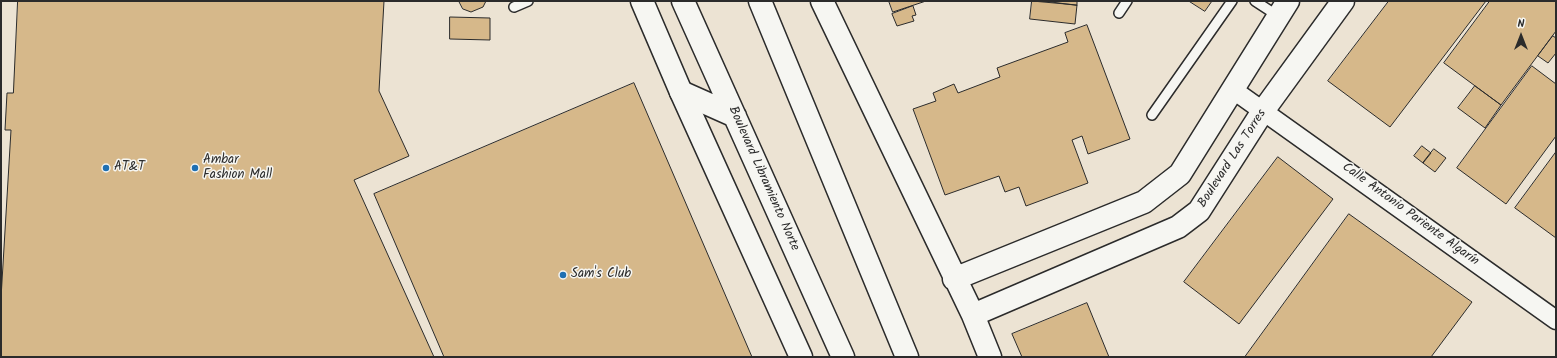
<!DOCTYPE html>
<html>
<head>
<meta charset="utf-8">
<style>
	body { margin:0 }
	#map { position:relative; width:1557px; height:358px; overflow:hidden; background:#ece3d3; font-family:Kalam,sans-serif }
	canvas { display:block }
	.frame { position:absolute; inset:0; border:2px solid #2b2b2b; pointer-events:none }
	.north { position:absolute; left:1501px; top:16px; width:40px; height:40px; -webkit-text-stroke:3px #f6f6f2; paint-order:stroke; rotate:0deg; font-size:11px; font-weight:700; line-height:16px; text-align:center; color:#2b2b2b }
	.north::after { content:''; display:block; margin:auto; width:14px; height:18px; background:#2b2b2b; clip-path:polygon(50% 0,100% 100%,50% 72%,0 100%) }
</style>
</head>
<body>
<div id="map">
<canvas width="1557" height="358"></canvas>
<div class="frame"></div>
<div class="north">N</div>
</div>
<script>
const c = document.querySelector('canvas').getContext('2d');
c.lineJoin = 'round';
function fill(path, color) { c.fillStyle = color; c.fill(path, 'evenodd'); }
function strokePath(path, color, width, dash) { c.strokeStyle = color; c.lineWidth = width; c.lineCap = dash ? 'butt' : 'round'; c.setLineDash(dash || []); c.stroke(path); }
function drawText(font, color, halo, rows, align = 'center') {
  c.font = font + ' Kalam,sans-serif'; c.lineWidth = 3; c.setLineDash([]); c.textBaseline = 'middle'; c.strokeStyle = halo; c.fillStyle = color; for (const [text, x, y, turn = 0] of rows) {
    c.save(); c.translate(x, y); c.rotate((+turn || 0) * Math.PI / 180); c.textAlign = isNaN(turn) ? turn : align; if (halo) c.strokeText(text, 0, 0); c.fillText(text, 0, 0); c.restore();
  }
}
const building = new Path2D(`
	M18,1h366l-5,90 30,65 -55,24 80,177h-433v-59l10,-168h-6l2,-37h6z
	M459,1h27l-3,6 -12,5 -8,-3z
	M889,1h37l-33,11z
	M1032,1l45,4 -2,19 -45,-5z
	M1044,1h33v4z
	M1189,1h23l-7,10z
	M1389,1h97l-96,126 -62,-46z
	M1490,1h66v30l-55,74 -57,-42z
	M913,6l3,9 -4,1 2,5 -17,5 -5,-12z
	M450,17l40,1v22l-40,-1z
	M1087,25l43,114 -42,15 -6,-18 -10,4 16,43 -62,23 -7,-19 -14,5 -6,-16 -54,19 -32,-86 23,-8 -3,-8 21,-9 4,9 42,-16 -3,-9 71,-26 -3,-9z
	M1553,36l3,2v15l-8,10 -10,-7z
	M1532,66l24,18v52l-50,68 -49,-36z
	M634,83l118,274h-308l-70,-163z
	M1475,86l26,19 -16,23 -27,-20z
	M1422,146l9,7 -8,10 -9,-7z
	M1434,149l12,9 -11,14 -12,-9z
	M1556,152v86l-41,-30z
	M1278,157l55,42 -94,125 -55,-42z
	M1349,214l123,88 -41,55h-186z
	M1087,303l22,54h-87l-10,-23z`);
fill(building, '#d6b88a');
strokePath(building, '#2b2b2b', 1);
const service = new Path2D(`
	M1255,1l23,15
	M514,7l14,-6
	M1119,13l8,-12
	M1152,115l80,-114`);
const minor = new Path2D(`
	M1232,89l324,231`);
const tertiary = new Path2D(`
	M642,1l39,91 120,265
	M822,1l151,314 17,42
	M954,279l190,-77 36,-28 108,-173
	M973,315l205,-88 21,-16 64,-100 80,-110`);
const trunk = new Path2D(`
	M683,1l160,356
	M760,1l147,356
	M681,92l54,24`);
strokePath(service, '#2b2b2b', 12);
strokePath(minor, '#2b2b2b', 21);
strokePath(tertiary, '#2b2b2b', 25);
strokePath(trunk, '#2b2b2b', 25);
strokePath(service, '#f6f6f2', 9);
strokePath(minor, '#f6f6f2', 18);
strokePath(tertiary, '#f6f6f2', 22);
strokePath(trunk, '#f6f6f2', 22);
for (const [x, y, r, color] of [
	[106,168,4,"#1f6fb2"],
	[195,168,4,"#1f6fb2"],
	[563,275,4,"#1f6fb2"]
]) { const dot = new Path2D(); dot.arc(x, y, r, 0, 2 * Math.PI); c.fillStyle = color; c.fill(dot); strokePath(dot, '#f6f6f2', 1.5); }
drawText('13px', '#2b2b2b', '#f6f6f2', [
	["Boulevard Las Torres",1233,159,-57],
	["Boulevard Libramiento Norte",763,179,66],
	["Calle Antonio Pariente Algarín",1410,215,36]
]);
drawText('13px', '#2b2b2b', '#f6f6f2', [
	["Ambar",203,161],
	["Fashion Mall",203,176],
	["AT&T",114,168],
	["Sam's Club",571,275]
], 'left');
</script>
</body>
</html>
